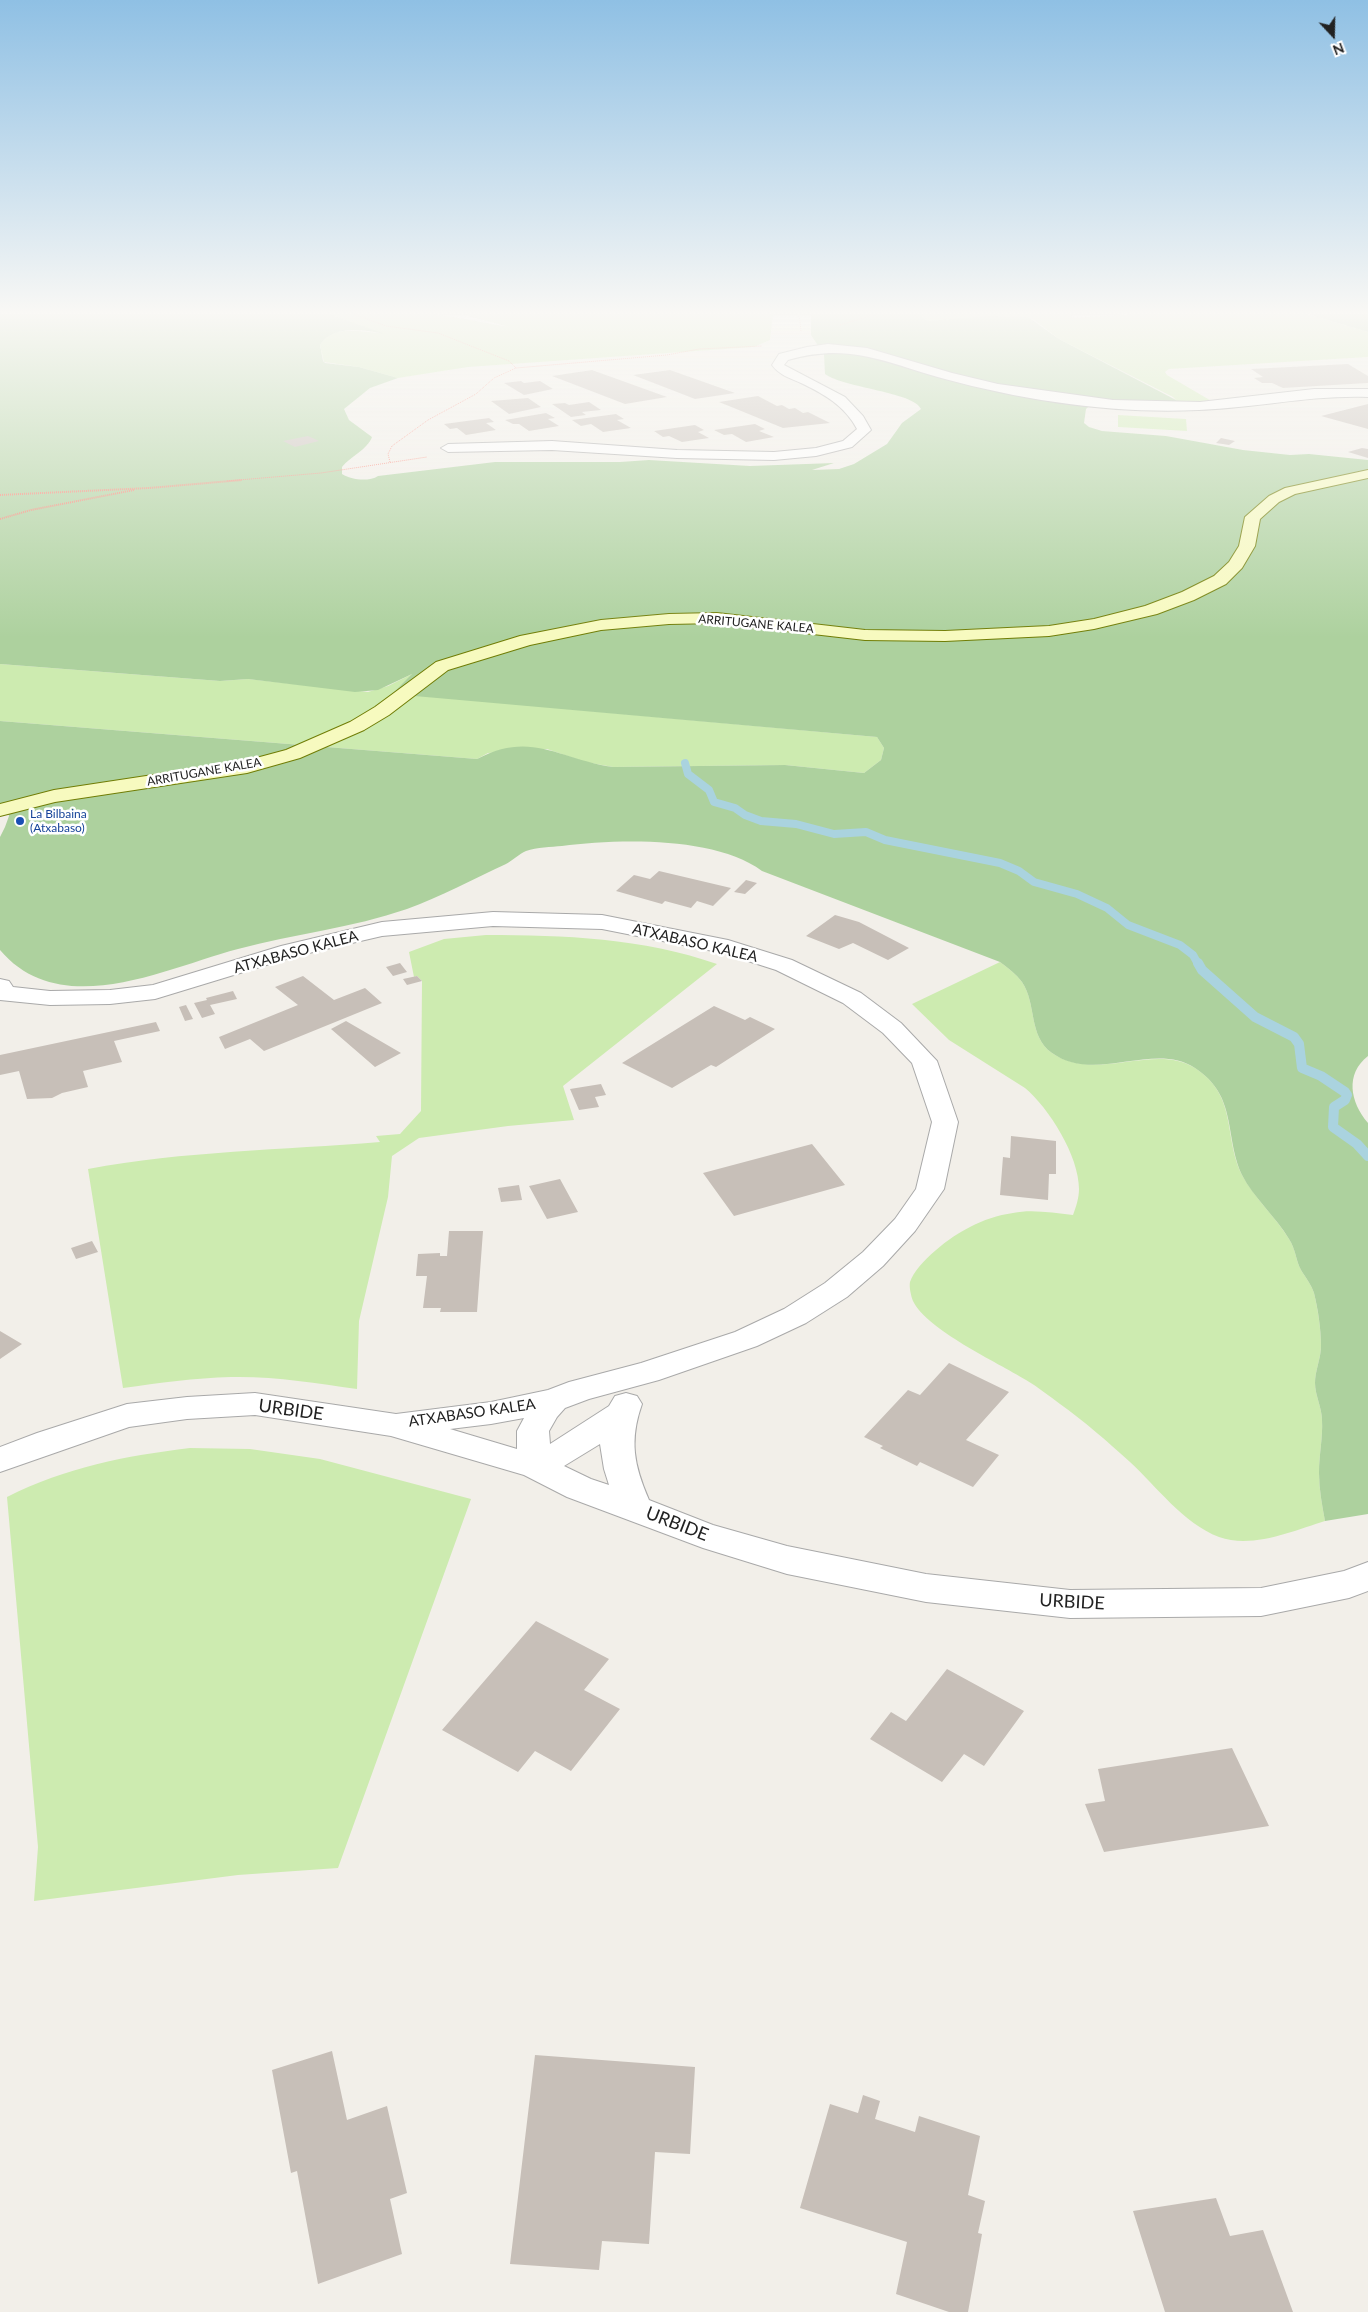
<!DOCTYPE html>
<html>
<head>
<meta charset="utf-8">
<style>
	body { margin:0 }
	#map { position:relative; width:1368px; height:2312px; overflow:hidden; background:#f2efe9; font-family:Lato,sans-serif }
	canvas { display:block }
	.north { position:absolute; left:1308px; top:10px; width:50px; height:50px; -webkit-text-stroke:4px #fff; paint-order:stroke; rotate:159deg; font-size:14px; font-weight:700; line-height:20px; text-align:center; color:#222 }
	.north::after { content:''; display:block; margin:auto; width:18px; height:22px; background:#222; clip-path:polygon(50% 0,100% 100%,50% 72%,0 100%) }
</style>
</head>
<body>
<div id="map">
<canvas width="1368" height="2312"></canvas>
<div class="north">N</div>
</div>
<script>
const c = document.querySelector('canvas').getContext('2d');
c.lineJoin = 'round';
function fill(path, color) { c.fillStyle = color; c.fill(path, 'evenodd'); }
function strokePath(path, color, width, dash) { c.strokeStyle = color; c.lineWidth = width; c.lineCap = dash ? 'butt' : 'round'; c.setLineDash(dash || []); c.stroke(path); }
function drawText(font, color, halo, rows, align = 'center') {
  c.font = font + ' Lato,sans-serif'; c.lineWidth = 5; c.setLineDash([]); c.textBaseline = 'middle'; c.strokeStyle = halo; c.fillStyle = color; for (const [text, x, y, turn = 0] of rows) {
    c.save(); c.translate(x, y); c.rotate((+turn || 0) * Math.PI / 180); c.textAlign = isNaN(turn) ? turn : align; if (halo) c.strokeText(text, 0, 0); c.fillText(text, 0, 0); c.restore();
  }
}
fill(new Path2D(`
	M329,314h107l73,13 -48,-13h312l-3,26 -16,7 -286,20 -70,11 -39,-11 -35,-5 -4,-17c14,-21 39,-13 61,-12z
	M919,314h152l1,4 60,-4h175l61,18v25l-199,12 -4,3 2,3 48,28h-43l4,-3 -3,-3 -114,-58 -26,-20 -30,-3 -75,5z
	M1118,415l68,4 1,12 -69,-4z
	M0,664l220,17 28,-2 120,13 20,-6 26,-13 -21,20 484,44 7,11 -3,12 -17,13 -79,-8 -172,2 -28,-5 -38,-13 -59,4 -11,6 -477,-38z
	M486,935c78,0 157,3 231,29l-154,122 11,34 -66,6 -89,12 -27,18 -4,41 -29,124 -2,68c-42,-6 -84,-13 -126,-12 -36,1 -72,6 -108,11l-35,-219c96,-18 195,-19 292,-27l-4,-6 24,-2 21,-23 1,-130 -5,-5 -3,1 -5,-25 35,-13z
	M1000,962c8,6 16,12 22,20 15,22 6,54 30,71 43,30 103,-11 143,15 43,28 28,68 47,107 12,23 34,42 47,64 7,11 7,22 12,31 5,8 10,14 13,23 4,17 7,36 7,53 0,12 -6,25 -6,37 0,12 7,25 7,37 1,17 -3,35 -3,53 0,16 3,32 6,48 -32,10 -73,28 -106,16 -36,-14 -62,-50 -89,-75 -22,-20 -46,-41 -70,-58 -11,-8 -22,-17 -34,-24 -29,-18 -99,-50 -113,-79 -2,-5 -4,-14 -3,-19 7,-20 41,-46 60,-55 13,-7 28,-12 43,-14 19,-4 40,0 60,2 3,-8 6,-17 6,-26 0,-33 -30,-81 -54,-101l-76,-48 -37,-36z
	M190,1448l60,1 70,10 151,40 -133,369 -100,7 -204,26 4,-54 -31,-350c60,-30 118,-41 183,-49z`), '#cdebb0');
fill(new Path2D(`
	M0,314h329l56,20c-21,-4 -51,-10 -65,11l3,16 2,2 34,4 39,11 -28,10 -26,21 5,11 23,17c-4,12 -22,20 -30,30v7c9,6 27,8 36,2l117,-14h125l29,-2 101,6 84,-3 -22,7 27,-1 15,-5 33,-20 15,-21 19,-14c-7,-17 -77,-21 -96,-35l-1,-19 -13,-20v-21h108l9,7 60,-5 40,1 31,22 117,61v2l-81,-2 -9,9 -2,14 5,4 13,4 64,5 77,14 47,5 19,-1 59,6v596c-23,18 -18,46 0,67v391l-43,7c-3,-16 -6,-32 -6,-48 0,-18 4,-36 3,-53 0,-12 -7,-25 -7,-37 0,-12 6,-25 6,-37 0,-17 -3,-37 -7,-53 -3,-9 -8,-15 -13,-23 -5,-9 -5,-20 -12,-31 -13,-22 -36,-42 -47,-64 -18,-39 -4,-79 -47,-107 -41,-27 -100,16 -143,-15 -24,-17 -15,-49 -30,-71 -6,-8 -14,-14 -22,-20l-238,-91c-47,-35 -144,-32 -200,-25 -11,1 -25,1 -36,5 -7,3 -13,9 -20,13 -33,15 -66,33 -99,45 -55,19 -113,25 -169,40 -72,19 -177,73 -238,1v-113l5,-10 4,-11 -1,-6 -8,-6v-83l477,38c54,-29 82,0 136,8l172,-2 79,8 17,-13 3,-12 -7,-11 -485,-43 20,-20 -34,16 -23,2 -107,-13 -28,2 -220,-17z
	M1308,314h60v18z`), '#add19e');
strokePath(new Path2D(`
	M685,763l3,11 21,16 5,12 21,6 10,7 16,6 35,3 38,10 32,-2 19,8 115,23 19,8 15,11 43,12 30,14 21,17 52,20 13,10 5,9`), '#aad3df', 8);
strokePath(new Path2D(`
	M1198,963l4,7 53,47 39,20 5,7 3,24 19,8 24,16 2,3 -2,5 -11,7 -1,20 24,17 11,12`), '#aad3df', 10);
fill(new Path2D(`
	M1348,364l20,12v7l-85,5 -11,-5h-10l-8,-5 9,-1 -12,-8z
	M592,370l75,27 -42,7 -73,-28z
	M670,370l65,23 -40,6 -62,-24z
	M521,381l3,2 16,-2 13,8 -29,6 -20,-12z
	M758,396l19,10 5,-1 7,4 6,-1 8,5 5,-1 22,11 -47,5 -64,-26z
	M528,398l13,9 -32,7 -18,-13z
	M589,402l12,8 -19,2 4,3 -15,2 -19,-13 13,-1 4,2z
	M1368,404v25l-47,-13z
	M546,413l9,5 -7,1 11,7 -30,5 -10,-7h-6l-8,-4z
	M616,414l8,5 -7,1 14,8 -28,4 -12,-8 -10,2 -9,-6z
	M489,418l5,4 -8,1 10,7 -30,5 -9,-7 -7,1 -6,-5z
	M755,424l10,5 -6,2 15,6 -28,5 -14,-8 -8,1 -10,-5z
	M695,425l9,5 -6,2 11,6 -27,4 -13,-6 -6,1 -9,-6z
	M308,436l11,5 -24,6 -12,-6z
	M1221,438l14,3 -6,4 -13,-2z
	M1362,448l6,1v9l-20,-6z
	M659,871l72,17 -18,18 -16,-5 -6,7 -26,-7 -3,3 -46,-13 18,-16 16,4z
	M746,880l11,3 -12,11 -11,-2z
	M835,915l24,7 50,26 -21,12 -35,-17 -14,6 -33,-13z
	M400,963l7,9 -14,4 -7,-9z
	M303,976l31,24 31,-12 17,15 -118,48 -14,-12 -25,10 -6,-12 79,-32 -23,-18z
	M417,976l5,5 -15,4 -4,-6z
	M233,991l4,8 -27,6 5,9 -13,4 -8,-15 13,-3 -1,-2z
	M186,1005l7,14 -8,2 -6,-14z
	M714,1006l31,14 5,-3 25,12 -59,38 -5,-2 -39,23 -50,-25z
	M346,1021l55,32 -26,14 -44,-38z
	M156,1022l4,9 -46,10 8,21 -39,9 5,16 -26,6 -10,5 -25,1 -8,-28 -19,4v-20z
	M601,1084l5,11 -11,2 4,10 -20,3 -9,-21z
	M1011,1136l45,5v33h-7l-1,26 -48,-5 3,-38 7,1z
	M812,1144l33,41 -111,31 -31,-43z
	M560,1179l18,33 -31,7 -18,-33z
	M519,1185l3,15 -21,2 -3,-14z
	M449,1231h34l-6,81h-37l1,-4h-18l4,-32h-11l2,-22 22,-1v3h7z
	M92,1241l6,11 -22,7 -5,-11z
	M0,1331l22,13 -22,15z
	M949,1363l60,29 -43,48 33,15 -26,32 -53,-25 -3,4 -37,-18 3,-2 -19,-9 44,-47 12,5z
	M536,1621l73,38 -25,31 36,19 -49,62 -36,-20 -17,21 -76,-42z
	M947,1669l77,42 -40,55 -20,-12 -22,28 -72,-43 21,-27 15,9z
	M1232,1748l37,78 -165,26 -19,-48 20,-3 -7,-32z
	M332,2051l15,69 40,-14 20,87 -17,6 12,55 -84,30 -21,-113 -6,2 -19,-103z
	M535,2055l160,12 -5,87 -35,-2 -6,92 -47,-3 -3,29 -89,-6z
	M863,2095l17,6 -5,18 40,13 4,-16 61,20 -12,59 17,6 -7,32 4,1 -14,78h-19l-53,-18 11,-52 -107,-34 30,-104 28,9z
	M1216,2198l14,38 33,-6 30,82h-128l-32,-101z`), '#c7bfb8');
const street = new Path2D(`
	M828,344l39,4 85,25 46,11 115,16 87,2 114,-13h54v8c-59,-2 -111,11 -169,13 -84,4 -173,-9 -254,-31 -60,-16 -94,-37 -157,-19l-4,5 61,32 18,19 8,14 -19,17 -36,9 -42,4 -97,-2 -125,-8 -104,2 -7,-4 7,-4 104,-3 125,9 97,2 42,-4 27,-7 14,-12c-12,-23 -33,-35 -56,-46 -11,-5 -22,-8 -29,-18l7,-11 28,-7z
	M493,912l109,3 126,25 64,20 69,33 40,30 36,38 21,61 -14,67 -29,42 -32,35 -36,31 -41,26 -49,23 -98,34 -70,19 -24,9 -8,9 -8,14 1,13 59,-38 6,-10 11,-3 11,3 5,8c-13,37 -8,61 7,96l64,25 74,21 139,28 144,16 191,-2 83,-17 24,-9v29l-19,7 -88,18 -191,2 -144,-16 -139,-28 -84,-26 -136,-51 -43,-22 -133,-39 -136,-21 -68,4 -58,8 -129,45v-25l37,-14 90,-29 60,-7 68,-4 141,21 95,-12 57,-12 21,-8 72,-19 94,-31 49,-23 41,-26 38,-31 32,-33 21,-30 16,-67 -20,-59 -29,-30 -40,-30 -67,-33 -53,-17 -121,-24 -109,-3 -111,10 -86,20 -141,43 -45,5 -60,1 -50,-5v-21l9,2 4,6 37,4 60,-1 43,-5 128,-39 101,-24zM524,1418l-7,13v18l-67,-20 41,-5zM600,1444l4,25 5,16 -18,-6 -27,-13z`);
const secondary = new Path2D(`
	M1368,470v8l-73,16 -16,8 -19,17 -5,27 -13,22 -16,16 -32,16 -37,14 -63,15 -45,7 -104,5 -80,-1 -148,-17 -48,1 -68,6 -71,15 -82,25 -59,45 -25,15 -64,28 -53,15 -192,29 -55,14v-12l54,-14 191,-29 41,-11 64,-28 25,-15 61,-45 84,-26 81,-16 68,-6 48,-1 148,17 80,1 104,-5 45,-7 51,-13 37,-14 32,-16 15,-14 10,-16 6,-29 24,-21 16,-8z`);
strokePath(street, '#a9a9a9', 2);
strokePath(secondary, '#707d05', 2);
strokePath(new Path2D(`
	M354,314l32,12 52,7 71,28 7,7
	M799,314l2,17
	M840,325l36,-11
	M390,462l-2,-8 4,-8 36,-26 48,-26 18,-16 22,-10 151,-13 32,-6 63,-3
	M227,481l94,-8 106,-16`), '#fa8072', 1, [1, 1]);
strokePath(new Path2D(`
	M0,495l149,-7 93,-8
	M0,519l31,-9 103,-20`), '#fa8072', 2, [1, 1]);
fill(street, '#fff');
fill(secondary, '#f7fabf');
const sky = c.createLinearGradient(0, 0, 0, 638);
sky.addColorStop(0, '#8fc0e4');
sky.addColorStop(0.49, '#f9f8f5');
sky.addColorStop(1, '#f9f8f500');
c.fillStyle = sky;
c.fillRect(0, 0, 1368, 638);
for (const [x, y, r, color] of [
	[20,821,5,"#1a4fb4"]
]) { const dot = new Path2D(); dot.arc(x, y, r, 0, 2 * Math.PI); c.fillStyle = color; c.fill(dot); strokePath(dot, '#fff', 2); }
drawText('12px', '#222', '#fff', [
	["ARRITUGANE KALEA",756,624,5],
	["ARRITUGANE KALEA",204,772,-10]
]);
drawText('12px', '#164399', '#fff', [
	["La Bilbaina",30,814],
	["(Atxabaso)",30,828]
], 'left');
drawText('15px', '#222', '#fff', [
	["ATXABASO KALEA",695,943,13],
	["ATXABASO KALEA",296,952,-15],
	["ATXABASO KALEA",472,1413,-8]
]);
drawText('18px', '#222', '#fff', [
	["URBIDE",291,1410,8],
	["URBIDE",677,1524,21],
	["URBIDE",1072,1602,3]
]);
</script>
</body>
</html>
